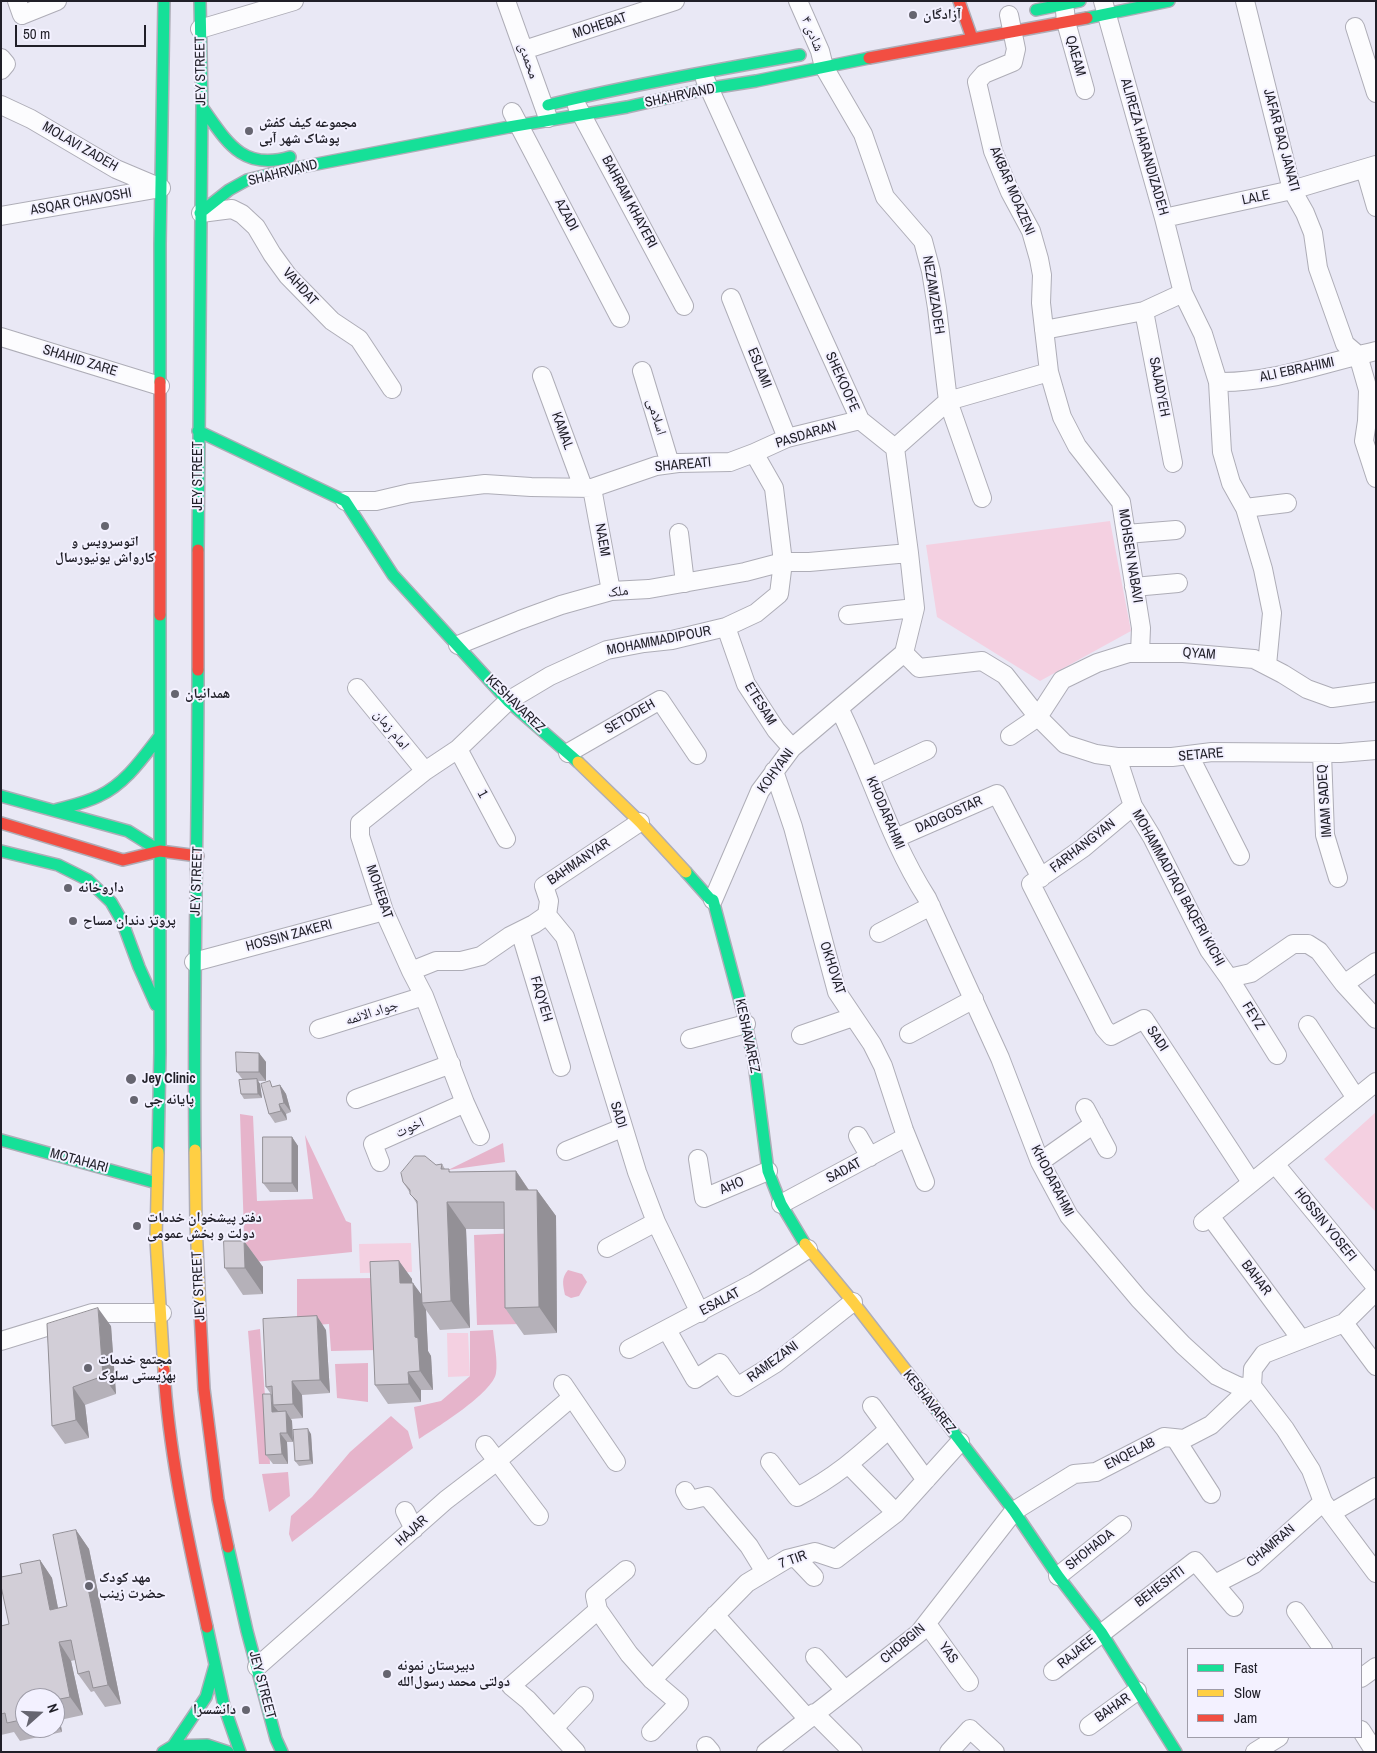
<!DOCTYPE html>
<html>
<head>
<meta charset="utf-8">
<style>
	body { margin:0 }
	#map { position:relative; width:1377px; height:1753px; overflow:hidden; background:#e9e8f5; font-family:"Archivo Narrow",sans-serif }
	canvas { display:block }
	.frame { position:absolute; inset:0; border:2px solid #201f28; pointer-events:none }
	.legend { position:absolute; left:1187px; top:1648px; width:175px; height:90px; box-sizing:border-box; background:#f3f1ff; border:1px solid #9f9da9; margin:0; padding:6px 9px; list-style:none; font-size:15px; color:#201f28 }
	.legend li { display:flex; align-items:center; gap:10px; height:25px }
	.legend b { width:25px; border:1px solid #9f9da9 }
	.north { position:absolute; left:15px; top:1688px; width:50px; height:50px; box-sizing:border-box; background:#f3f1ff; border:1px solid #9f9da9; border-radius:50%; rotate:70deg; font-size:14px; font-weight:700; line-height:20px; text-align:center; color:#201f28 }
	.north::after { content:''; display:block; margin:auto; width:18px; height:22px; background:#666570; clip-path:polygon(50% 0,100% 100%,50% 72%,0 100%) }
	.scale { position:absolute; left:15px; top:25px; width:131px; height:22px; box-sizing:border-box; border:2px solid #201f28; border-top:0; padding-left:6px; font-size:15px; line-height:18px; white-space:nowrap; color:#201f28; -webkit-text-stroke:4px #f3f1ff; paint-order:stroke }
</style>
</head>
<body>
<div id="map">
<canvas width="1377" height="1753"></canvas>
<div class="frame"></div>
<ul class="legend">
<li><b style="height:6px;background:#16e098"></b>Fast</li>
<li><b style="height:6px;background:#ffcf43"></b>Slow</li>
<li><b style="height:6px;background:#f24e42"></b>Jam</li>
</ul>
<div class="north">N</div>
<div class="scale">50 m</div>
</div>
<script>
const c = document.querySelector('canvas').getContext('2d');
c.lineJoin = 'round';
function fill(path, color) { c.fillStyle = color; c.fill(path, 'evenodd'); }
function strokePath(path, color, width, dash) { c.strokeStyle = color; c.lineWidth = width; c.lineCap = dash ? 'butt' : 'round'; c.setLineDash(dash || []); c.stroke(path); }
function drawText(font, color, halo, rows, align = 'center') {
  c.font = font + ' "Archivo Narrow","Noto Naskh Arabic",sans-serif'; c.lineWidth = 4; c.setLineDash([]); c.textBaseline = 'middle'; c.strokeStyle = halo; c.fillStyle = color; for (const [text, x, y, turn = 0] of rows) {
    c.save(); c.translate(x, y); c.rotate((+turn || 0) * Math.PI / 180); c.textAlign = isNaN(turn) ? turn : align; if (halo) c.strokeText(text, 0, 0); c.fillText(text, 0, 0); c.restore();
  }
}
fill(new Path2D(`
	M1110,521l21,110 -91,50 -103,-64 -11,-72z
	M1376,1112v100l-52,-53z
	M411,1243l1,29 -52,1 -1,-29z
	M447,1333h21l2,43 -22,1z`), '#f4d0e1');
fill(new Path2D(`
	M240,1114l13,2 4,85 56,-2 -8,-64 41,86 5,2 1,29 -107,11z
	M503,1143l2,19 -57,8z
	M518,1233l3,91 -44,1 -3,-90z
	M568,1270l14,4 5,8 -8,14 -8,2 -6,-3c-2,-10 -4,-17 3,-25z
	M378,1278l1,72 -48,1 -2,-27 -27,2 -5,-5v-42z
	M260,1329l10,135h-11l-11,-133z
	M493,1330c1,12 5,31 3,43 -3,20 -60,55 -77,66l-5,-32 27,-6 29,-25v-45z
	M368,1363v39l-31,-4 -2,-34z
	M391,1416l17,15 5,17 -121,94 -3,-8 2,-18 21,-19 38,-45z
	M288,1472l2,24 -21,16 -7,-38z`), '#e6b4cb');
const street = new Path2D(`
	M17,1l5,14 35,-14
	M506,1l42,117
	M798,1l22,50 4,16 39,67 22,63 38,44 8,30 6,37 11,93 34,97
	M1103,1l61,217 19,75
	M1245,1l47,189 13,23 8,20 5,35 27,76 13,11 10,35 -1,31 -3,20 12,37
	M1065,11l1,11 19,68
	M1009,15l7,34 -3,13 -29,12 -7,8 16,69 17,41 21,39 8,28 3,16 -1,28 8,69 13,45 15,29 44,56 20,126 -1,25
	M1355,27l21,66
	M200,29l94,-28
	M524,50l151,-49
	M1,58l5,6 -5,6
	M705,79l155,341 35,28 14,105 6,55 -11,45 15,15 63,-7 23,14 33,42 27,27 31,10 21,3h55l40,-5 128,1 36,-3
	M1,105l30,14 85,50 45,19
	M577,106l107,200
	M512,112l108,206
	M1365,169l11,38
	M201,213l31,-4 10,5 14,13 16,27 16,22 44,45 27,18 33,50
	M1,216l160,-28
	M1164,218l128,-28 84,-25
	M731,298l56,140
	M1144,311l29,152
	M1044,330l100,-19 39,-18 20,41 15,48 4,70 9,31 14,25 18,61 9,44 -5,52
	M1,337l159,49
	M642,371l28,93
	M542,376l41,111
	M1218,382c54,1 106,-19 158,-31
	M895,448l53,-47 101,-29
	M754,453l33,-15 73,-18
	M592,488l19,103
	M345,501h31l34,-8 75,-9 46,3 61,1 64,-22 22,-3 52,-1 24,-9 20,35 9,74h26l100,-9
	M1245,508l42,-5
	M679,533l6,50
	M1126,534l50,-4
	M1134,587l44,-4
	M848,615l67,-7
	M726,627l20,57 30,46 16,18
	M458,645l62,-25 41,-15 50,-14 38,-2 96,-17 38,-10 -4,32 -23,19 -30,14 -54,13 -28,3 -37,7 -57,26 -42,25 -50,48 -33,22 -65,52v13l24,75 27,60 13,25 41,107 15,33
	M357,688l68,83
	M839,708c31,62 50,131 88,190l73,160 40,104 29,54 70,83 44,46 34,31 23,11 12,-1 33,43 26,41 12,32 53,71
	M1010,736l28,-19 24,-37 35,-17 32,-10h54l71,6 29,15 24,15 25,9 44,-6
	M458,749l48,90
	M568,753l92,-53 37,55
	M1322,753l3,82 13,43
	M1189,755l51,101
	M1117,757l16,49 19,31 57,113 20,28 22,-5 42,-29h15l11,7 25,33 32,35
	M774,771l19,56 44,165 35,52 11,22 21,64 21,52
	M870,777l57,-27
	M1133,806l-50,42 -52,36 73,144 7,8 33,-17 107,163
	M896,838l101,-44 44,84
	M713,900l47,-109 32,-43 112,-95
	M547,915l18,22 72,235 19,50 44,91
	M520,931l41,136
	M879,933l52,-27
	M194,962l190,-51
	M411,971l25,-10h25l20,-5 29,-20 24,-12 13,-9 2,-14 -5,-15 96,-64
	M1229,978l48,77
	M1344,984l32,-22
	M1308,1025l48,73
	M319,1029l105,-33
	M909,1034l65,-35
	M801,1035l52,-18
	M690,1039l56,-15
	M356,1099l95,-35
	M1085,1108l22,41
	M858,1136l12,21
	M566,1151l56,-23
	M698,1159l6,39 64,-27
	M380,1162l-7,-18 92,-41
	M1040,1162l54,-38
	M1275,1164l101,123
	M781,1204l125,-67
	M1210,1216l91,123
	M1203,1222l173,-140
	M607,1248l49,-26
	M1344,1323l32,43
	M667,1330l28,49 25,-16 17,24 39,-24 77,-61
	M1,1341l91,-28h70
	M629,1349l125,-66 54,-34
	M563,1384l53,78
	M872,1406l54,74
	M1175,1438l36,56
	M485,1445l54,71
	M770,1462l27,35c37,-19 61,-40 92,-68
	M849,1465l47,48
	M685,1491l5,9 17,-4 42,50 16,26
	M405,1511l9,18
	M1331,1513l45,-26
	M795,1557l19,20
	M1058,1576l64,-51
	M1215,1584l39,-20 69,-62
	M598,1610l-3,-14 31,-26
	M1296,1611l27,38
	M715,1615l92,103
	M927,1624l42,58
	M815,1657l30,33
	M257,1667l189,-167 51,-39 74,-63
	M1053,1671l142,-110 39,46
	M1361,1678l15,-11
	M652,1680l95,-97 40,-24 28,-7 21,7 60,-46 64,-71
	M814,1713l39,39
	M1089,1726l48,-35
	M554,1728l30,-32
	M1361,1730l14,22
	M706,1746l5,6
	M576,1752l-48,-52 -17,-14 87,-76 31,44 23,26 27,23 -28,29
	M766,1752l153,-119 95,-122 60,-37 22,-2 68,-35 20,2 27,-14 41,-39 1,-17 11,-15 80,-31 32,-32
	M949,1752l21,-23 25,23
	M1255,1752l24,-15`);
const fast = new Path2D(`
	M1036,10l44,-9
	M1087,18l82,-17
	M548,105c83,-20 168,-35 252,-50
	M202,107c25,35 40,64 88,50
	M200,213l29,-23 18,-10 49,-12 213,-41 118,-20 84,-19 45,-7 113,-23
	M160,382v-138l4,-243
	M198,431l147,70 48,74 115,126 70,61
	M198,550l4,-443 -2,-106
	M1,796l127,35 32,20
	M55,810c15,-4 30,-7 44,-14 26,-12 43,-37 60,-59
	M1,851l57,14 30,15 23,22 11,19 17,46 17,38
	M686,872l24,27 3,1 33,124 8,38 14,109 13,33 24,40
	M1,1140l156,43
	M195,1150c-2,-160 3,-320 3,-480
	M158,1152l2,-99v-438
	M932,1404l82,107 44,65 43,56 75,120
	M228,1547l19,84 29,108 6,13
	M207,1627l17,79 16,46
	M173,1746l34,-1 21,7
	M163,1752l10,-6 33,-49 9,-32`);
const slow = new Path2D(`
	M578,762l62,60 46,50
	M195,1150l1,73 4,89
	M158,1152l-2,88 8,130
	M805,1244l48,58 79,102`);
const jam = new Path2D(`
	M959,1l13,37
	M869,58l218,-40
	M160,382v233
	M198,550v120
	M1,823l122,37 37,-9 38,5
	M200,1312l4,77 14,110 10,48
	M164,1370c5,87 25,173 43,257`);
strokePath(street, '#aeadb7', 20);
strokePath(fast, '#aeadb7', 14);
strokePath(slow, '#aeadb7', 14);
strokePath(jam, '#aeadb7', 14);
strokePath(street, '#fcfcfe', 18);
strokePath(fast, '#16e098', 11);
strokePath(slow, '#ffcf43', 11);
strokePath(jam, '#f24e42', 11);
fill(new Path2D(`
	M259,1053l7,9v19h-8l2,3 2,14 -18,1 -3,-5 2,-14 -6,-8z
	M280,1085l6,9 5,18 -5,2 1,6 -12,3 -6,-9z
	M292,1137l6,9v46h-28l-7,-9z
	M442,1164l3,5 6,3 65,-1 13,19h8l19,26 1,117 -33,2 -19,-27 -1,-79h-38l4,99 -30,2 -14,-20 2,41 3,5 2,34h-12v12l-33,2 -13,-19 24,-124 13,18v4l9,11 -4,-90 -14,-22 33,-17z
	M244,1241l19,26v27l-20,1 -18,-27z
	M47,1324l64,2 5,68 -31,11 4,33 -24,6 -13,-18z
	M326,1330l4,63 -28,2 1,23 -12,1 1,2 1,21h-6l1,22h-15l-7,-9 7,-58 -7,-10z
	M311,1434l2,30 -14,2 -4,-5z
	M76,1530l13,19 32,155 -16,3 -11,-16 -3,1 -13,-18 -3,-14 -4,1 12,54 -23,5 2,12 -42,9 -6,-9 -13,3v-109l8,-2 13,-51 18,-13 12,18 6,30 9,-2zM25,1698h30v30h-30z`), '#b5b1b9');
fill(new Path2D(`
	M259,1053l7,9v19l-7,-9z
	M257,1079l3,5 2,14 -4,-4z
	M280,1085l6,9 5,18 -7,-9z
	M279,1104l7,10 1,6 -6,-9z
	M292,1137l6,9v46l-6,-9z
	M516,1171l18,27 -18,-8z
	M537,1190l19,26 1,117 -18,-26z
	M447,1202l19,27 4,99 -19,-27z
	M244,1241l19,26v27l-18,-26z
	M399,1261l13,18 1,22 -13,-18z
	M413,1283l13,18 -4,2 4,7 2,41 3,5 2,34 -13,-19 -5,-34z
	M98,1308l13,18 5,68 -13,-18z
	M317,1316l9,14 4,63 -10,-13z
	M408,1372l13,18v12l-12,-18z
	M292,1381l10,14 1,23 -10,-14z
	M73,1387l12,18 4,33 -13,-18z
	M271,1394l6,9 -4,2 5,6v10l-6,-9z
	M286,1411l6,10 1,21 -6,-9z
	M308,1429l3,5 2,30 -3,-4z
	M280,1433l7,9 1,22 -6,-10z
	M76,1530l13,19 32,155 -13,-19z
	M40,1560l12,18 10,50 -12,-18z
	M59,1642l12,19 12,54 -13,-18z
	M55,1713l5,7 2,12 -7,-10z`), '#939096');
const building = new Path2D(`
	M236,1052l23,1v19h-22z
	M257,1079l1,15h-17l-2,-14z
	M270,1081l2,6 8,-2 4,18 -5,1 2,7 -12,3 -8,-30z
	M263,1137h29v46h-29z
	M415,1156h10l11,9 6,-1 -1,5h8v3l67,-1v19h21l2,117 -34,1 -1,-106h-57l4,99 -29,2 -5,-102 -7,-7v-4l-7,-8 -2,-9z
	M224,1241h20l1,27h-20z
	M399,1261l1,22h13l2,54 3,1 2,33 -12,1 1,12 -34,1 -5,-123z
	M98,1308l5,68 -30,11 3,33 -24,6 -5,-102z
	M317,1316l3,64 -28,1 1,23 -20,1 -1,-19 -6,1 -3,-68z
	M263,1394h8l1,18 14,-1 1,22h-7l2,21 -16,1z
	M308,1429l2,31 -15,1 -2,-31z
	M76,1530l32,155 -15,3 -4,-17 -11,3 -7,-34 -12,2 11,55 -15,3v-2h-30v21l-18,4 -2,-10 -4,1v-88l8,-2 -8,-38v-9l21,-4 -2,-9 20,-4 10,50 17,-4 -14,-71z`);
fill(building, '#d2ced7');
strokePath(building, '#939096', 1);
for (const [x, y, r, color] of [
	[913,15,5,"#666570"],
	[249,131,5,"#666570"],
	[105,526,5,"#666570"],
	[175,694,5,"#666570"],
	[68,888,5,"#666570"],
	[73,921,5,"#666570"],
	[131,1079,6,"#666570"],
	[134,1100,5,"#666570"],
	[137,1226,5,"#666570"],
	[88,1368,5,"#666570"],
	[89,1586,5,"#666570"],
	[387,1674,5,"#666570"],
	[246,1710,5,"#666570"]
]) { const dot = new Path2D(); dot.arc(x, y, r, 0, 2 * Math.PI); c.fillStyle = color; c.fill(dot); strokePath(dot, '#f3f1ff', 2); }
drawText('bold 14px', '#201f28', '#f3f1ff', [
	["آزادگان",923,15],
	["مجموعه کیف کفش",259,123],
	["پوشاک شهر آبی",259,139],
	["اتوسرویس و",105,542,"center"],
	["کارواش یونیورسال",105,558,"center"],
	["همدانیان",185,694],
	["داروخانه",78,888],
	["پروتز دندان مساح",83,921],
	["Jey Clinic",142,1079],
	["پایانه جی",144,1100],
	["دفتر پیشخوان خدمات",147,1218],
	["دولت و بخش عمومی",147,1234],
	["مجتمع خدمات",98,1360],
	["بهزیستی سلوک",98,1376],
	["مهد کودک",99,1578],
	["حضرت زینب",99,1594],
	["دبیرستان نمونه",397,1666],
	["دولتی محمد رسول‌الله",397,1682],
	["دانشسرا",236,1710,"right"]
], 'left');
drawText('14px', '#201f28', '#f3f1ff', [
	["MOHEBAT",600,26,-18],
	["شادی ۴",812,34,67],
	["QAEAM",1075,56,74],
	["محمدی",528,61,71],
	["JEY STREET",201,71,-91],
	["SHAHRVAND",680,96,-12],
	["JAFAR BAQ JANATI",1281,140,75],
	["MOLAVI ZADEH",80,147,30],
	["ALIREZA HARANDIZADEH",1144,147,74],
	["SHAHRVAND",283,173,-14],
	["AKBAR MOAZENI",1012,191,67],
	["LALE",1256,198,-12],
	["ASQAR CHAVOSHI",81,202,-10],
	["BAHRAM KHAYERI",629,202,62],
	["AZADI",566,215,62],
	["VAHDAT",300,287,48],
	["NEZAMZADEH",933,295,81],
	["SHAHID ZARE",80,361,17],
	["ESLAMI",759,368,68],
	["ALI EBRAHIMI",1297,370,-12],
	["SHEKOOFE",842,382,66],
	["SAJADYEH",1159,387,79],
	["اسلامی",656,417,73],
	["KAMAL",562,431,70],
	["PASDARAN",806,435,-17],
	["SHAREATI",683,465,-5],
	["JEY STREET",198,476,-90],
	["NAEM",602,540,80],
	["MOHSEN NABAVI",1130,556,81],
	["ملک",618,592,-7],
	["MOHAMMADIPOUR",659,641,-11],
	["QYAM",1199,654,4],
	["KESHAVAREZ",515,704,44],
	["ETESAM",760,704,58],
	["SETODEH",630,717,-30],
	["امام زمان",391,730,51],
	["SETARE",1201,755,-5],
	["KOHYANI",776,771,-54],
	["1",482,794,62],
	["IMAM SADEQ",1325,801,-94],
	["KHODARAHMI",885,813,67],
	["DADGOSTAR",949,815,-24],
	["FARHANGYAN",1083,846,-38],
	["BAHMANYAR",579,862,-34],
	["JEY STREET",197,881,-88],
	["MOHAMMADTAQI BAQERI KICHI",1178,888,61],
	["MOHEBAT",379,892,71],
	["HOSSIN ZAKERI",289,936,-15],
	["OKHOVAT",832,968,72],
	["FAQYEH",541,999,73],
	["جواد الائمه",372,1013,-18],
	["FEYZ",1253,1016,58],
	["KESHAVAREZ",747,1036,78],
	["SADI",1157,1039,57],
	["SADI",618,1115,73],
	["اخوت",410,1128,-24],
	["MOTAHARI",79,1161,15],
	["SADAT",844,1171,-28],
	["KHODARAHMI",1052,1181,63],
	["AHO",732,1186,-23],
	["HOSSIN YOSEFI",1325,1225,51],
	["BAHAR",1256,1278,53],
	["JEY STREET",199,1286,-93],
	["ESALAT",720,1302,-28],
	["RAMEZANI",773,1362,-36],
	["KESHAVAREZ",929,1402,52],
	["ENQELAB",1130,1454,-27],
	["HAJAR",412,1531,-42],
	["CHAMRAN",1271,1546,-40],
	["SHOHADA",1090,1550,-38],
	["7 TIR",793,1560,-20],
	["BEHESHTI",1160,1587,-37],
	["CHOBGIN",903,1644,-40],
	["RAJAEE",1077,1652,-39],
	["YAS",948,1653,54],
	["JEY STREET",262,1685,75],
	["BAHAR",1113,1708,-35]
]);
</script>
</body>
</html>
